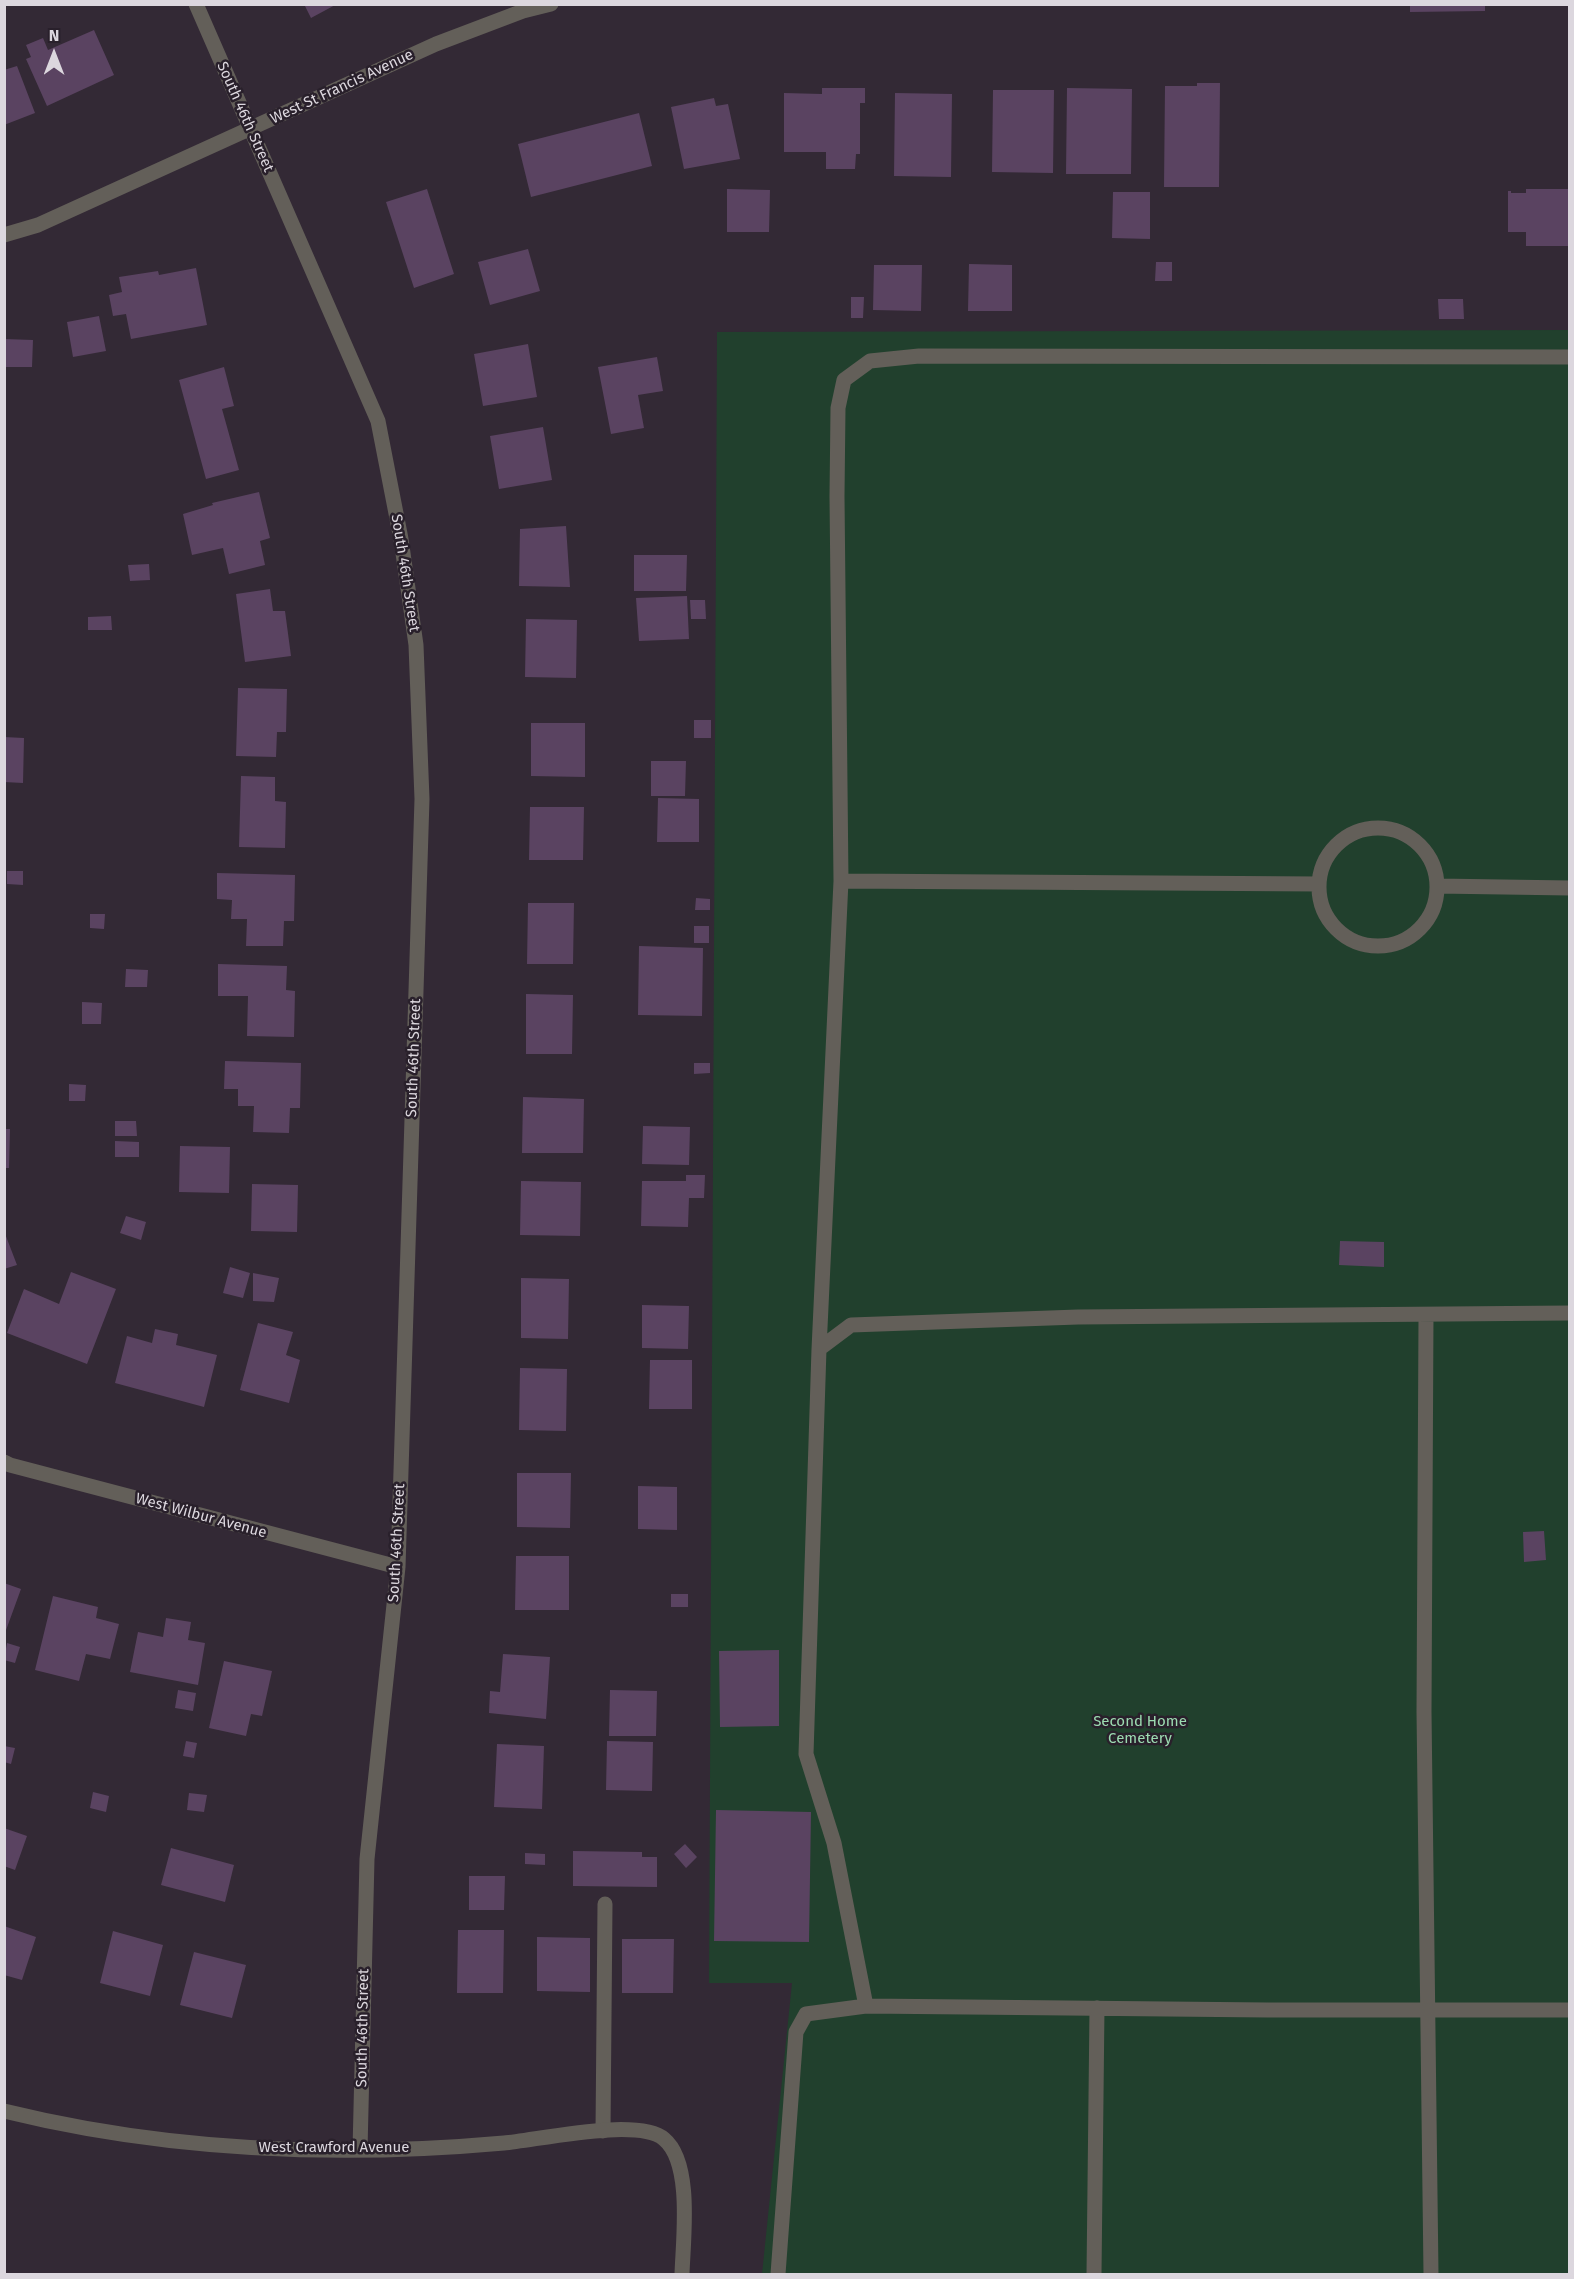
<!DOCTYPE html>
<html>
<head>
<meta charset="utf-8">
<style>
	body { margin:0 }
	#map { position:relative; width:1574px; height:2279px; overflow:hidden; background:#332935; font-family:"Fira Sans",sans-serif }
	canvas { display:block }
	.frame { position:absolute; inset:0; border:6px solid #dcd7de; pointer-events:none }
	.north { position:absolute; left:24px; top:24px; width:60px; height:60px; -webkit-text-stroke:4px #29202b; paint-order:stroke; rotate:0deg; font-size:16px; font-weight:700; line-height:24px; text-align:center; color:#dcd7de }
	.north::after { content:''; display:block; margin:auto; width:21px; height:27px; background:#dcd7de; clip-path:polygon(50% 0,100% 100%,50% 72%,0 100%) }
</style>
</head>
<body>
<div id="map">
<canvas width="1574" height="2279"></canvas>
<div class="frame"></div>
<div class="north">N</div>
</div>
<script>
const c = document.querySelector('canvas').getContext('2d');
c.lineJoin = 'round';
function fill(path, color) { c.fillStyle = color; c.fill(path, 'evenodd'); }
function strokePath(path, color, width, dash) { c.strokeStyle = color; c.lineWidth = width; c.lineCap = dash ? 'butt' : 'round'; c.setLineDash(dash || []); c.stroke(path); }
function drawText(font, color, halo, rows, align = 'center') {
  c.font = font + ' "Fira Sans",sans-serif'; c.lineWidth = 5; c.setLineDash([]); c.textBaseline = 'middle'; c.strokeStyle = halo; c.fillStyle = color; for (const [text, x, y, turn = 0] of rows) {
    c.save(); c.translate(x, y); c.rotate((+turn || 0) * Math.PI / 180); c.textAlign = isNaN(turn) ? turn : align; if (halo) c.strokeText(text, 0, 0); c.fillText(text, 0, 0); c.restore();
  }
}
fill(new Path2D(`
	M1569,330v1944h-807l30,-291h-83l8,-1651z`), '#21402d');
fill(new Path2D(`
	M304,4h33l-26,14z
	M1410,4h75v7l-75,1z
	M94,30l20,45 -67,31 -21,-47 5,-2 -5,-12 17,-7 5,12z
	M17,66l18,47 -31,12v-55z
	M1197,83h23l-1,104h-55l1,-101h32z
	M822,88h43v15h-5v51h-4l-1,15h-29v-17h-42v-59l38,1z
	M1067,88l65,1 -1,85h-65z
	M993,90h61l-1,83 -61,-1z
	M895,93l57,1 -1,83 -57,-1z
	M714,98l2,8 12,-2 12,55 -56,10 -13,-62z
	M639,113l13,53 -121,31 -13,-53z
	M427,189l27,85 -40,14 -28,-86z
	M727,189l43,1 -1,42h-42z
	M1526,189h44v57h-44v-14h-18v-41h3v2h15z
	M1113,192h37v47l-38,-1z
	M528,249l12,42 -50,14 -12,-43z
	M1156,262h16v19h-17z
	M969,264l43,1v46h-44z
	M874,265h48l-1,46 -48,-1z
	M196,268l11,57 -76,14 -5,-25 -13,2 -4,-21 13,-3 -3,-15 39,-6 1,4z
	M851,297h13l-1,21h-12z
	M1438,299h25l1,20h-25z
	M99,316l7,35 -33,6 -6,-35z
	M4,339l29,1 -1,27h-28z
	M528,344l9,53 -54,9 -9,-52z
	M657,357l6,34 -25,4 6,33 -33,6 -13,-67z
	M224,367l10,39 -12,3 17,61 -33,9 -27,-99z
	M543,427l9,53 -53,9 -9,-53z
	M259,492l11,46 -10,3 5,24 -36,9 -6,-26 -31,7 -9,-41 30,-9 -1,-2z
	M566,526l4,61 -51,-1 1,-57z
	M634,555h53l-1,36h-52z
	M149,564l1,16 -20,1 -2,-16z
	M270,589l3,22h12l6,45 -46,6 -9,-68z
	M687,596l2,43 -50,2 -3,-43z
	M690,600h15l1,19h-15z
	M111,616l1,14h-24v-13z
	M526,619l51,1 -1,58 -51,-1z
	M238,688l49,1 -1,43h-9l-1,25 -40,-1z
	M694,720h17v18h-17z
	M531,723h54v54l-54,-1z
	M4,737l20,1 -1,45 -19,-1z
	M651,761h35l-1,35h-34z
	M241,776l34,1v24l11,1 -1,46 -46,-1z
	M658,798l41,1v43h-42z
	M530,807h54l-1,53h-54z
	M7,871h16v14l-16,-1z
	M217,873l78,2 -1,46h-10l-1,25h-37l1,-27h-16l1,-19 -15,-1z
	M696,898l14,1v11h-15z
	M528,903h46l-1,61h-46z
	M90,914h15l-1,15 -14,-1z
	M694,926h15v17h-15z
	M639,946l64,2 -1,68 -64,-1z
	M218,964l69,2 -1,24 9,1 -1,46 -47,-1 1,-40h-30z
	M126,969l22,1 -1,17h-22z
	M526,994l47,1 -1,59h-46z
	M82,1002l20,1 -1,21h-19z
	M225,1061l76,2 -1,45h-10l-1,25 -36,-1 1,-26h-16v-17h-14z
	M694,1063h16v10l-16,1z
	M69,1084l17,1 -1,16h-16z
	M523,1097l61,2 -1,54h-61z
	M115,1121h21l1,15h-22z
	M643,1126l47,1 -1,38 -47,-1z
	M4,1129h6l-1,39h-5z
	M115,1141l24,1v15h-24z
	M180,1146l50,1 -1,46 -50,-1z
	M686,1175h19l-1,23h-15l-1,29 -47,-1 1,-45h44z
	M521,1181l60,1 -1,54 -60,-1z
	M252,1184l46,1 -1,47 -46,-1z
	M126,1216l20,6 -5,18 -21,-7z
	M4,1231l13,34 -13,4z
	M1340,1241l44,1v25l-45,-2z
	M230,1267l20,6 -7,25 -20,-5z
	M71,1272l45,17 -29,75 -80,-31 17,-44 35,15z
	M253,1273l26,5 -5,24 -21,-1z
	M521,1278l48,1 -1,60 -47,-1z
	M642,1305l47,1 -1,43 -46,-1z
	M258,1323l35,9 -7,23 14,5 -11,43 -49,-13z
	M155,1329l23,5 -2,11 41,10 -13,52 -89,-24 12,-47 25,7z
	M650,1360h42v49h-43z
	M520,1368l47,1 -1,62 -47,-1z
	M517,1473h54l-1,55 -53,-1z
	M638,1486l39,1v43l-39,-1z
	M1544,1531l2,29 -22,2 -1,-30z
	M516,1556h53v54h-54z
	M4,1583l17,6 -16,44h-1z
	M671,1594h17v13h-17z
	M53,1596l45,11 -2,11 23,6 -9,35 -24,-5 -7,27 -44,-11z
	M166,1618l25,4 -3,18 17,3 -7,42 -68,-13 8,-40 25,5z
	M7,1643l13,4 -5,16 -11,-3z
	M779,1650v76l-59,1 -1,-76z
	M503,1654l47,3 -4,62 -57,-6 1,-22 10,1z
	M224,1661l48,10 -10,45 -11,-2 -5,22 -37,-8z
	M178,1690l18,3 -3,18 -18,-3z
	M610,1690l47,1 -1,45h-47z
	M186,1741l11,2 -3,15 -11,-2z
	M607,1741l46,1 -1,49 -46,-1z
	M497,1744l47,2 -2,63 -48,-2z
	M4,1746l11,2 -4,16 -7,-2z
	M93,1792l16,4 -3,16 -16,-4z
	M189,1793l18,2 -3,17 -17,-2z
	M716,1810l95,2 -2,130 -95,-1z
	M4,1828l23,8 -12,34 -11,-4z
	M685,1844l12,13 -11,11 -12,-14z
	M171,1848l63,17 -9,37 -64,-17z
	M573,1851l69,1v5h15v30l-84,-1z
	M525,1853l20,1v11l-20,-1z
	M469,1876h36l-1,34h-35z
	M4,1926l32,11 -14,43 -18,-5z
	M458,1930h46l-1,63h-46z
	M113,1931l50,14 -13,51 -50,-13z
	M537,1937l53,1v54l-53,-1z
	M622,1939h52l-1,54h-51z
	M194,1952l52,13 -14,53 -52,-13z`), '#5a4361');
strokePath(new Path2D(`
	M1319 887a59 59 0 1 1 118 0a59 59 0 1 1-118 0Z
	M841,881l-4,-385 1,-88 6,-28 26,-19 49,-5 651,1
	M1437,886l133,2
	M1426,1315l-2,396 7,563
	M819,1349l22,-468 478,3
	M866,2006l-32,-163 -28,-89 13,-405 32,-24 227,-8 492,-4
	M603,2131l2,-227
	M778,2274l18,-242 10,-18 60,-8 402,4h302
	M1094,2274l3,-266`), '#635f59', 15);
strokePath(new Path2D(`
	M196,4l182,417 23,118 15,106 6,154 -24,768 -31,292 -7,291
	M4,235l34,-10 398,-181 87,-33 28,-7
	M4,1462l6,3 388,102
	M4,2111c163,40 333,47 500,32 34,-3 134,-26 160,-4 29,24 19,101 18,135`), '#635f59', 15);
drawText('15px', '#dcd7de', '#29202b', [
	["West St Francis Avenue",342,87,-25],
	["South 46th Street",245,117,66],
	["South 46th Street",405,573,81],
	["South 46th Street",414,1058,-88],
	["West Wilbur Avenue",201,1516,15],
	["South 46th Street",397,1543,-87],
	["South 46th Street",363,2028,-89],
	["West Crawford Avenue",334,2148]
]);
drawText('15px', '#9cdbb1', '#29202b', [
	["Second Home",1140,1722],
	["Cemetery",1140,1739]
]);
</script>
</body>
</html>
